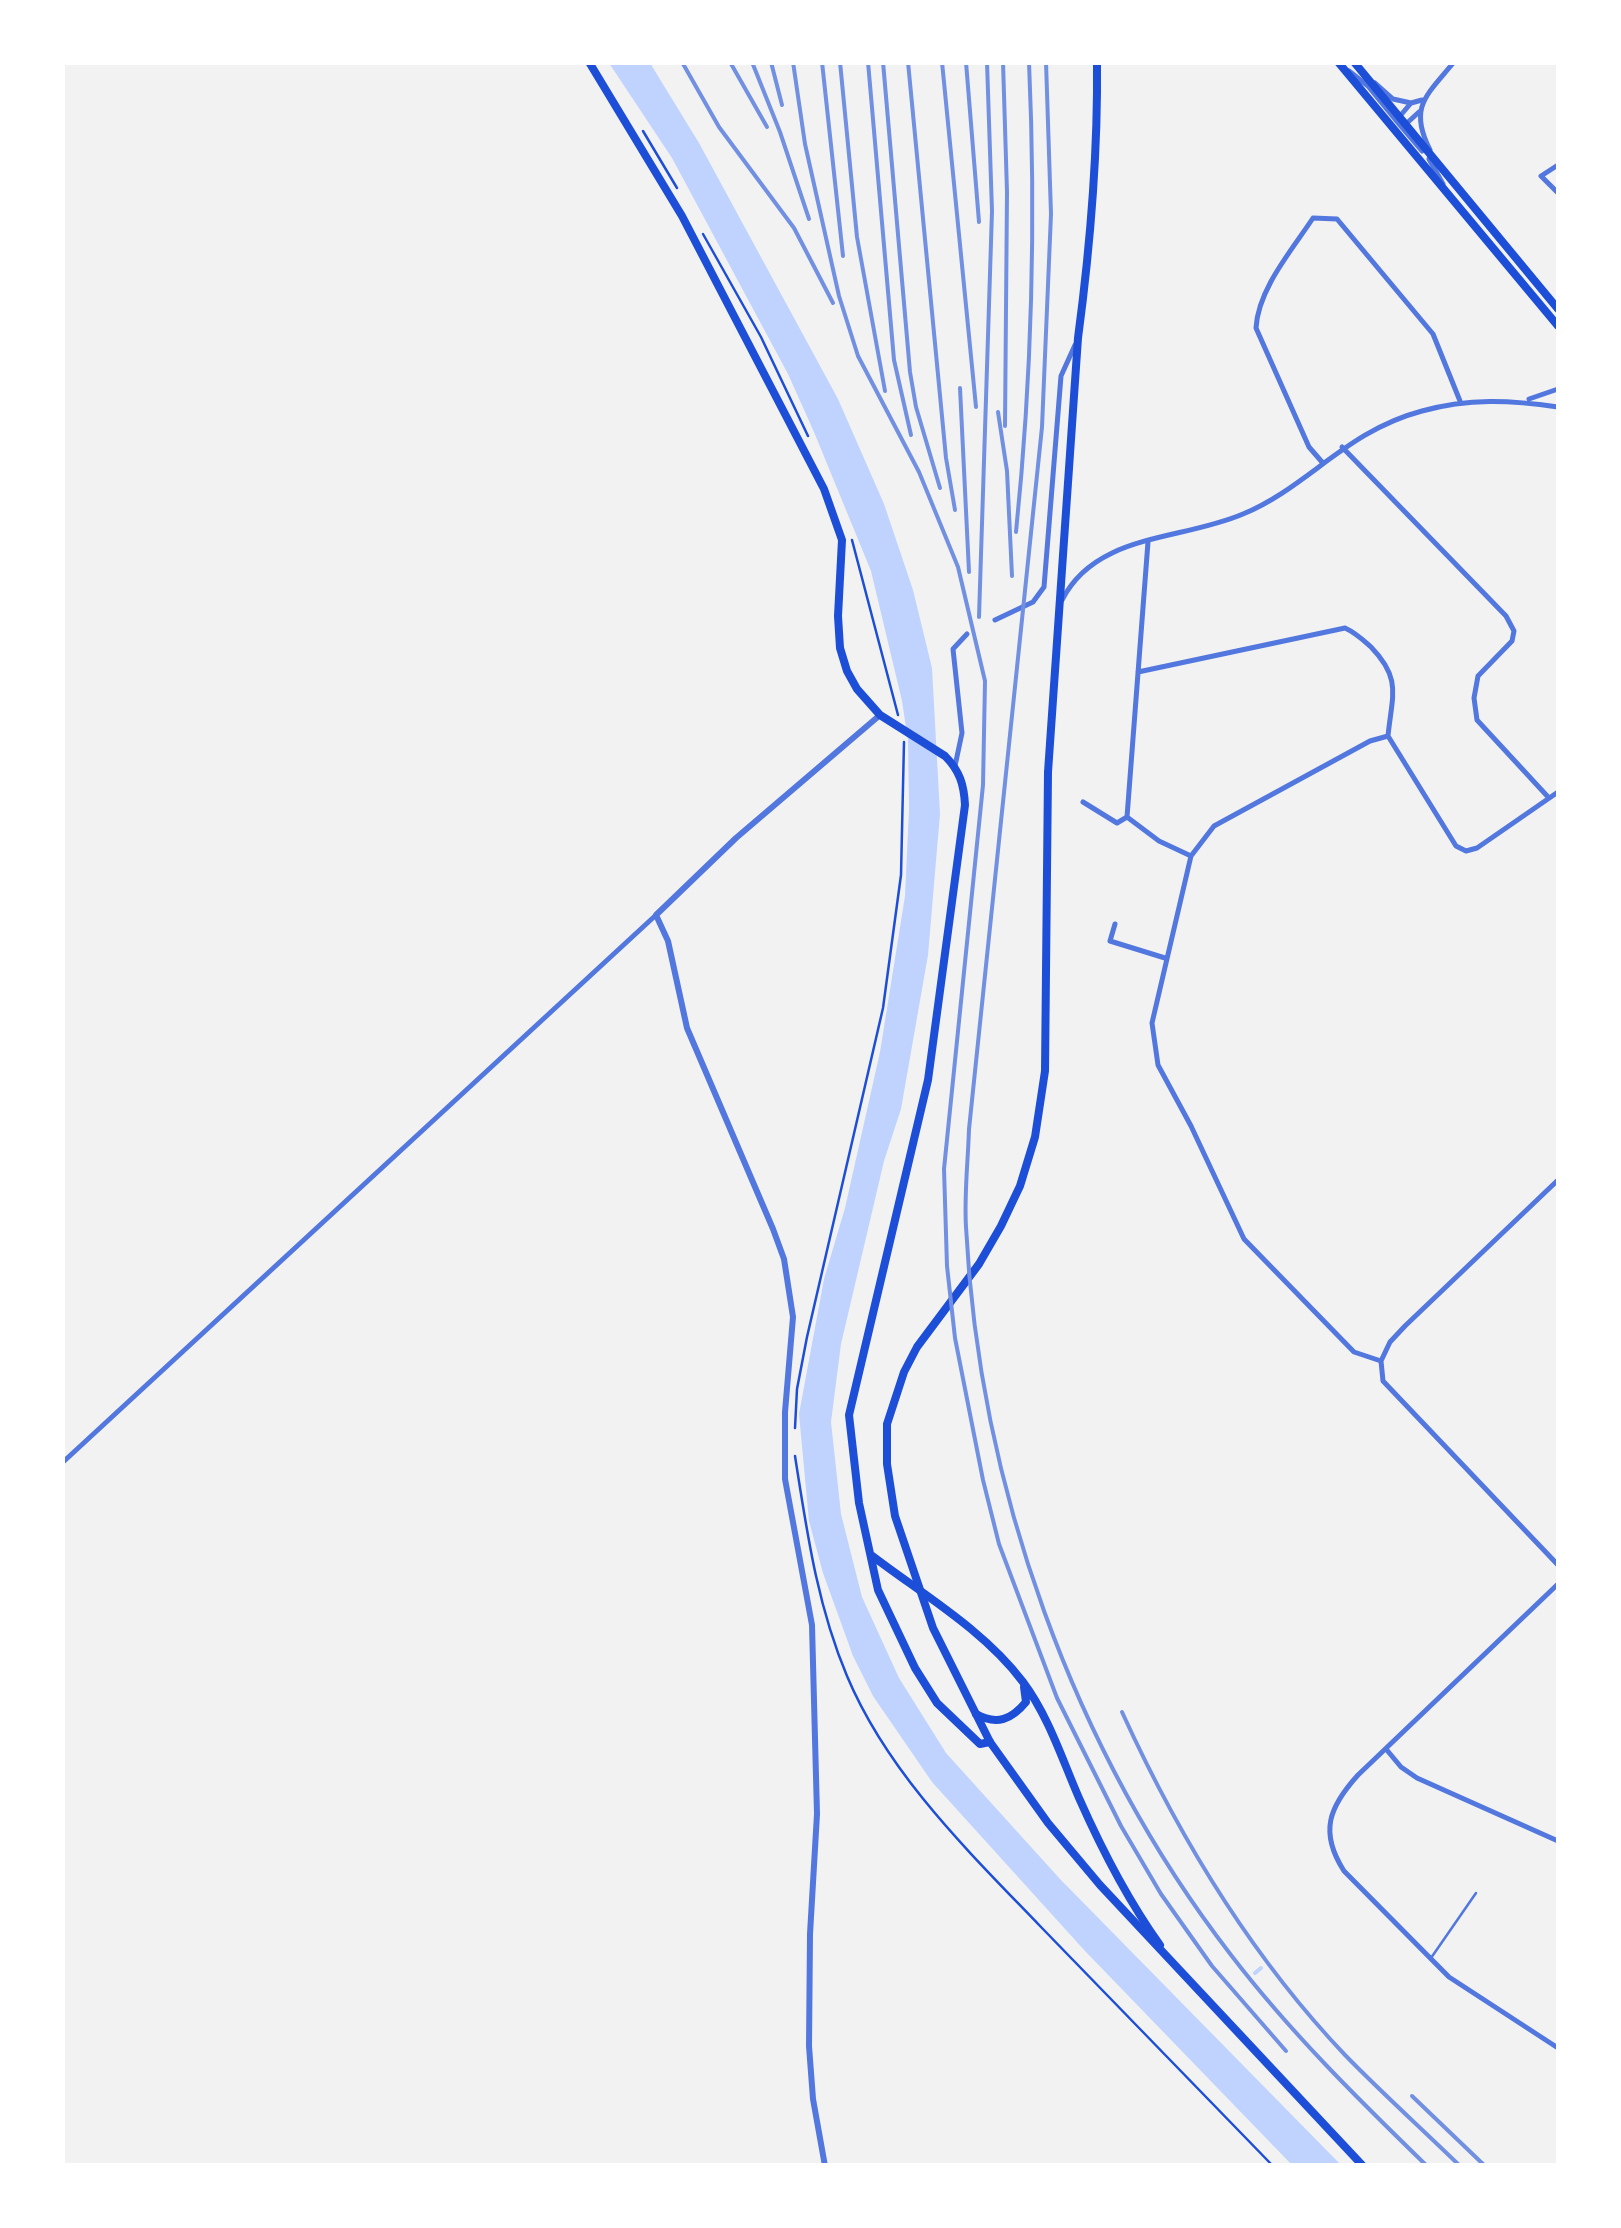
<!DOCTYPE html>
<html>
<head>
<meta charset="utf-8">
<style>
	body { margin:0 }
	#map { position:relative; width:1621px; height:2228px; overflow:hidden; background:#f2f2f2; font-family:Poppins,sans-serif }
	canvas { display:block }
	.frame { position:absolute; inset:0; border:65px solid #fff; pointer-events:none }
</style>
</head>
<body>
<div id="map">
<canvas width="1621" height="2228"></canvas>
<div class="frame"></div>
</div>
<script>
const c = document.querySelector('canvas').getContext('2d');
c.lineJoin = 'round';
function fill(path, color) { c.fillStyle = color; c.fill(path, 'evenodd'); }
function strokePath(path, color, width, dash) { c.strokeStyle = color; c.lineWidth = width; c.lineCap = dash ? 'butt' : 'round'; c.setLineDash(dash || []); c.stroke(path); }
fill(new Path2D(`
	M609,63h41l49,80 139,256 46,105 29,86 19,78 8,146 -12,141 -27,154 -17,52 -43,183 -10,78 10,92 21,83 37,81 47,75 114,126 281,286h-49l-207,-214 -153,-169 -59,-86 -20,-40 -30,-83 -14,-52 -10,-107 25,-135 21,-71 35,-156 25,-156 4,-87 -1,-69 -6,-39 -31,-130 -57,-139 -26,-58 -116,-216z`), '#bfd3fe');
strokePath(new Path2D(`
	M1255,1973l6,-5`), '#bfd3fe', 4);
strokePath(new Path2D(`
	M643,131l34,57
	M703,234l58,103 47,99
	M852,540l46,175
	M795,1428l2,-39 10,-52 76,-329 18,-133 3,-133
	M795,1456c12,76 22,149 52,220 41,98 122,176 194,251 77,80 155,159 232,239`), '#1d4ed8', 2.5);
strokePath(new Path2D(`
	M1431,1958l45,-65`), '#5277de', 2.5);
strokePath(new Path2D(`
	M1349,71l19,15 31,38 8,-1 12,-11
	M1375,83l18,16 18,4
	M1430,150c-22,-43 -3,-55 24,-88
	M1422,151l-23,-27 1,-8 11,-13 11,-3
	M1429,159l14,25
	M1558,165l-17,11 17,17
	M1529,399l29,-10
	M1342,447l164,169 8,15 -2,10 -34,35 -4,22 3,22 72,78
	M1322,462l-13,-15 -53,-119c2,-39 36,-78 57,-110l24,1 96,115 27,67
	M1148,542l-21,275 32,24 32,15
	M1062,600c34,-67 118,-59 181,-86 65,-27 103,-83 179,-103 47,-13 88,-11 136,-4
	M995,620l38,-18 11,-15 17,-211 14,-31
	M1138,672l207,-44c11,5 17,11 26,19 31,32 21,48 17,89
	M1388,736l68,110 10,5 11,-3 81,-56
	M955,766l7,-33 -9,-84 14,-15
	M1083,802l34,21 10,-6
	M1115,924l-5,17 55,17
	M1381,1361l-27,-9 -110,-113 -53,-113 -33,-61 -6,-42 39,-167 23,-30 156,-85 18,-5
	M1381,1361l2,20 175,184
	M1381,1361l9,-19 15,-16 153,-146
	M62,1463l594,-548
	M1558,1584l-200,191c-29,32 -39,57 -14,96l105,106 109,71
	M1386,1749l15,18 16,11 141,63`), '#5277de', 5);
strokePath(new Path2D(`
	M825,2166l-12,-67 -4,-53 1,-112 7,-120 -5,-189 -27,-146v-67l8,-95 -9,-58 -11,-30 -86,-201 -19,-87 -12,-26 80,-77 144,-123`), '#5277de', 6);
strokePath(new Path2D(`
	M589,62l93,154 142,273 18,51 -4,76 2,32 7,23 10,18 23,26 65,41c15,15 19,29 20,49l-37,275 -79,335 10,88 19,87 37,78 22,35 43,41 10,-2
	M1338,62l220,264
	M1354,62l204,247
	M871,1555c51,39 113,75 152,127 26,35 39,77 56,116 23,52 48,101 81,147
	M976,1714c21,12 36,5 50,-12l-2,-15`), '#1d4ed8', 8);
strokePath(new Path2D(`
	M1097,62c1,92 -7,186 -19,276l-30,434 -3,299 -10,66 -15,49 -19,40 -22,38 -62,83 -13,25 -17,52v40l8,52 38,112 57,114 58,81 52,62 263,281`), '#1d4ed8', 8);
strokePath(new Path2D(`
	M682,62l37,65 75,101 39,75
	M730,62l37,65
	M752,62l28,70 29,87
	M771,62l11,43
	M793,62l12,82 34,152 19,60 61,116 39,95 27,114 -2,104 -39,384 3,97 8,72 28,142 16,64 58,154 64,128 40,68 51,72 74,85
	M822,62l21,194
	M840,62l17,175 28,154
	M868,62l26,298 17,75
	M883,62l27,310 6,35 24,81
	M908,62l38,396 9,52
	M942,62l34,345
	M966,62l13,160
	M1003,62l4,130 -2,234
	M1046,62l5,152 -9,213 -73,702c-1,33 -5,66 -3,98 13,259 107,523 265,728 59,77 127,144 196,211
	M960,388l9,184
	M998,412l9,59 5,105
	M1016,532c16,-156 20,-313 13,-470
	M979,617l13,-406 -5,-149
	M1122,1712c56,123 129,244 223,343 37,38 77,74 115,111
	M1412,2096l73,70`), '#7290e2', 4);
</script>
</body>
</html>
